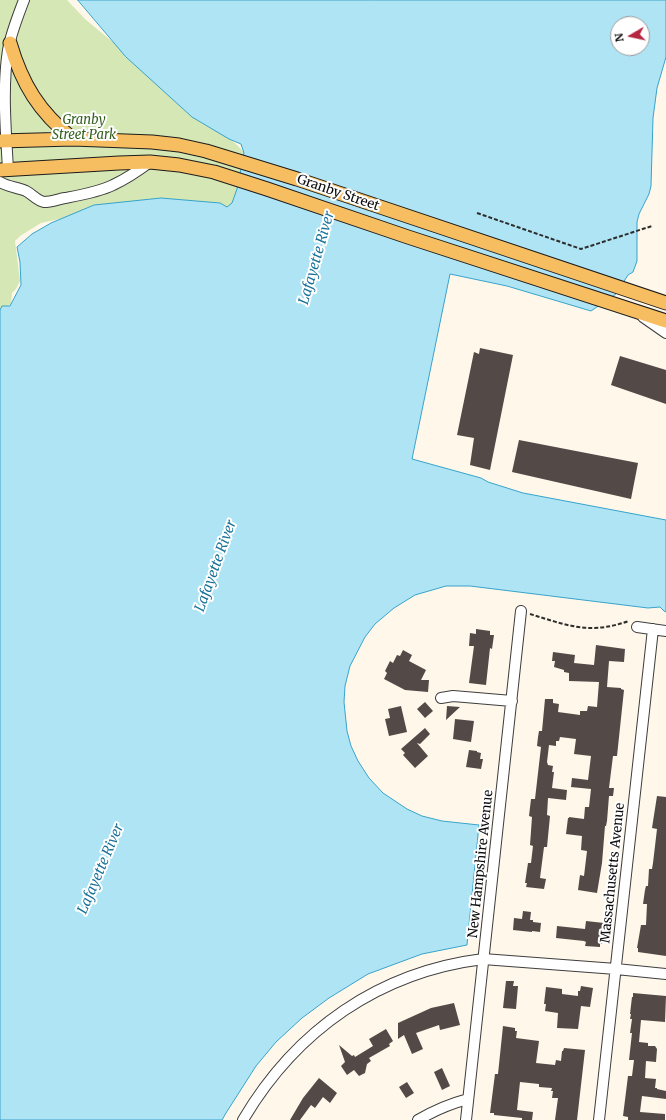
<!DOCTYPE html>
<html>
<head>
<meta charset="utf-8">
<style>
	body { margin:0 }
	#map { position:relative; width:666px; height:1120px; overflow:hidden; background:#fff7e9; font-family:Merriweather,serif }
	canvas { display:block }
	.north { position:absolute; left:610px; top:16px; width:40px; height:40px; box-sizing:border-box; background:#fff; border:1px solid #9d9d9d; border-radius:50%; rotate:261deg; font-size:11px; font-weight:700; line-height:16px; text-align:center; color:#0b0b0b }
	.north::after { content:''; display:block; margin:auto; width:14px; height:18px; background:#b72640; clip-path:polygon(50% 0,100% 100%,50% 72%,0 100%) }
</style>
</head>
<body>
<div id="map">
<canvas width="666" height="1120"></canvas>
<div class="north">N</div>
</div>
<script>
const c = document.querySelector('canvas').getContext('2d');
c.lineJoin = 'round';
function fill(path, color) { c.fillStyle = color; c.fill(path, 'evenodd'); }
function strokePath(path, color, width, dash) { c.strokeStyle = color; c.lineWidth = width; c.lineCap = dash ? 'butt' : 'round'; c.setLineDash(dash || []); c.stroke(path); }
function drawText(font, color, halo, rows, align = 'center') {
  c.font = font + ' Merriweather,serif'; c.lineWidth = 4; c.setLineDash([]); c.textBaseline = 'middle'; c.strokeStyle = halo; c.fillStyle = color; for (const [text, x, y, turn = 0] of rows) {
    c.save(); c.translate(x, y); c.rotate((+turn || 0) * Math.PI / 180); c.textAlign = isNaN(turn) ? turn : align; if (halo) c.strokeText(text, 0, 0); c.fillText(text, 0, 0); c.restore();
  }
}
fill(new Path2D(`
	M0,0h67l18,19 152,126 18,19 -27,50 -123,-5 -64,14 -21,13 -5,5 5,40 -4,8 -4,4 -1,11 -11,6z`), '#d5e7b4');
const water = new Path2D(`
	M78,0h588v57l-9,31 -4,30 -2,68 -2,8 -10,20 -2,8v39l-4,11 -5,3 -12,19 -25,17 -84,-25 -57,-12 -38,185 69,19 7,4 35,11 143,27v92l-2,-1 -4,-4 -12,1 -178,-22h-24l-31,9 -21,13 -19,16 -10,13 -15,29 -5,20 -1,16 3,29 4,15 7,15 11,17 14,15 24,16 15,7 20,5 37,4 -12,120 -45,9 -54,20 -39,24 -27,20 -26,24 -20,24 -30,47 -4,7h-222v-810l2,-4h8l11,-21 -1,-23 -3,-15 15,-13 19,-11 43,-18 67,-7 59,5 7,4 5,-4 5,-14 7,-36 -3,-9 -12,-5 -37,-22 -66,-60zM618,24h24v24h-24z`);
fill(water, '#afe4f5');
strokePath(water, '#37a3ca', 1);
fill(new Path2D(`
	M480,348l33,7 -23,115 -20,-5 4,-27 -17,-3 17,-83 5,2z
	M620,356l46,14v34l-55,-19z
	M519,440l119,23 -7,36 -119,-27z
	M476,629l14,2v4h4l-2,14 -2,-1 -4,37 -17,-2 5,-37h-5l1,-13 6,1z
	M596,645l29,4 -1,13 -15,-1 -2,26 14,1v1l3,1 -7,66h-4l-4,32h5l-1,8h-4l-2,25 -1,5h-1l-3,37 -5,30 -19,-3 2,-15 4,1 3,-25 -6,-1 1,-14 -16,-2 2,-16h1v-1l15,2 1,-12h4l2,-18 -20,-2 1,-9 16,2 3,-24 -17,-2 2,-15 -16,-2 -1,4h-3v5l-7,-1 -2,17 1,3 5,1 -1,6h2l-2,16 15,2 -1,10 -18,-2 -1,17 3,1 -3,31h-3l-4,31 6,1 -2,10 -18,-2 1,-4h-2l3,-20h3l2,-17 -3,-1 2,-28 -3,-1 2,-17h4l6,-52 -4,-1 1,-9 1,-6h3l3,-32h8v4l6,1 -1,8 22,3v-4h7l1,-5 9,1 2,-25 -30,-1v-8l-5,-1v-2l-10,-3 1,-6h-3l1,-9 22,3 -1,8 20,2z
	M403,650l9,5 -3,6 17,9 -5,10h8l-1,12 -23,-2 -21,-11 3,-6 -2,-2 5,-10 3,2 4,-8 3,1z
	M425,702l8,9 -8,7 -8,-9z
	M401,706l6,26 -18,4 -4,-17 5,-1 -2,-9z
	M447,706l13,1 -14,13z
	M455,719l19,2 -3,21 -18,-3z
	M425,728l5,6 -10,10 -3,-1 11,13 -13,12 -12,-13 2,-2 -4,-4z
	M469,750l8,1v1l4,1 -1,6h3l-2,10 -15,-2z
	M657,796l9,1v159l-28,-4v-4h-1l4,-23h5l1,-21h-4l2,-14 1,-4h2l1,-17h3l1,-6 4,-34 -5,-1z
	M523,911l8,1 -1,8h3v2l8,1 -1,9 -8,-1v1l-19,-2 1,-12 8,1z
	M586,921l18,2 -2,21 -2,-1v4l-15,-1 1,-4 -2,-1 -28,-3 1,-12 28,3z
	M506,981h8l-1,5h5l-2,23 -13,-1z
	M581,986l12,2 -3,19 -9,-1 -3,23 -21,-1 1,-15 -13,-2 1,-7h-2l2,-17 16,2v5l16,2v-5h2z
	M633,993l33,3 -1,26 -24,-2 -2,22 9,1v3h7l2,3 -1,13 -10,-1 -1,17 11,1 -1,9h2v1l9,2v8l-24,-3 -2,16 25,2v6h-37v-3l-5,-1 5,-40h4l2,-16h-5l3,-27h-2l2,-14h-2l1,-5h-1l2,-17h1z
	M454,1003l6,22 -20,5 -1,-5 -23,8 7,16 -11,5 -8,-19 -6,4v-16l33,-15z
	M503,1026l12,2v3h2l-1,7 23,3 -3,22 19,2 1,-5 5,1 1,-10h1l1,-3 21,2 -8,70h-22l3,-22h-6l1,-7h-2l1,-3 -13,-1v-3l-19,-2 -3,28 16,2 -1,8h-10v-2l-28,-3v-2h-4l5,-39h3z
	M386,1029l7,12 -4,3 1,2 -21,12 2,3 -4,3 -2,9 -6,3 -5,-6 -7,5 -6,-9 4,-4 -6,-17 13,11 2,-1 1,2 18,-11 -4,-7z
	M442,1068l8,18 -8,4 -8,-18z
	M319,1078l18,15 -7,10 -7,-6 -8,11 -4,-3 -11,15h-10l13,-22z
	M407,1082l7,11 -8,5 -7,-11z`), '#534a47');
const minor = new Path2D(`
	M8,170c-2,-39 -6,-81 0,-120 3,-17 10,-34 16,-50
	M0,182c8,5 17,5 26,9 6,3 11,10 18,11 7,0 15,-3 21,-4 16,-3 34,-6 48,-13 13,-6 25,-14 37,-23
	M643,317l23,16
	M637,627l29,4
	M441,698l12,-2 59,5
	M243,1120c53,-90 136,-148 240,-161l133,10 50,5
	M418,1120c17,-10 31,-16 50,-21
	M466,1120l55,-509
	M599,1120l54,-491`);
const major = new Path2D(`
	M10,43c12,41 29,69 63,96
	M0,141l73,-2 79,3 27,3 27,6 91,28 369,124
	M0,170l119,-7 31,-1 29,3 35,7 53,17 141,48 258,84`);
strokePath(minor, '#3e3e3e', 12);
strokePath(major, '#1c1c1c', 15);
strokePath(new Path2D(`
	M477,213l104,36 71,-23
	M530,614c20,6 41,14 62,14 13,0 25,-3 37,-7`), '#2d2d2d', 2, [4, 2]);
strokePath(minor, '#fff', 10);
strokePath(major, '#f6be61', 13);
drawText('italic 13px', '#34601d', '#fff', [
	["Granby",84,120],
	["Street Park",84,135]
]);
drawText('13px', '#0b0b0b', '#fff', [
	["Granby Street",338,193,19],
	["New Hampshire Avenue",481,864,-84],
	["Massachusetts Avenue",613,873,-84]
]);
drawText('italic 14px', '#177299', '#fff', [
	["Lafayette River",317,258,-74],
	["Lafayette River",216,566,-70],
	["Lafayette River",101,869,-67]
]);
</script>
</body>
</html>
